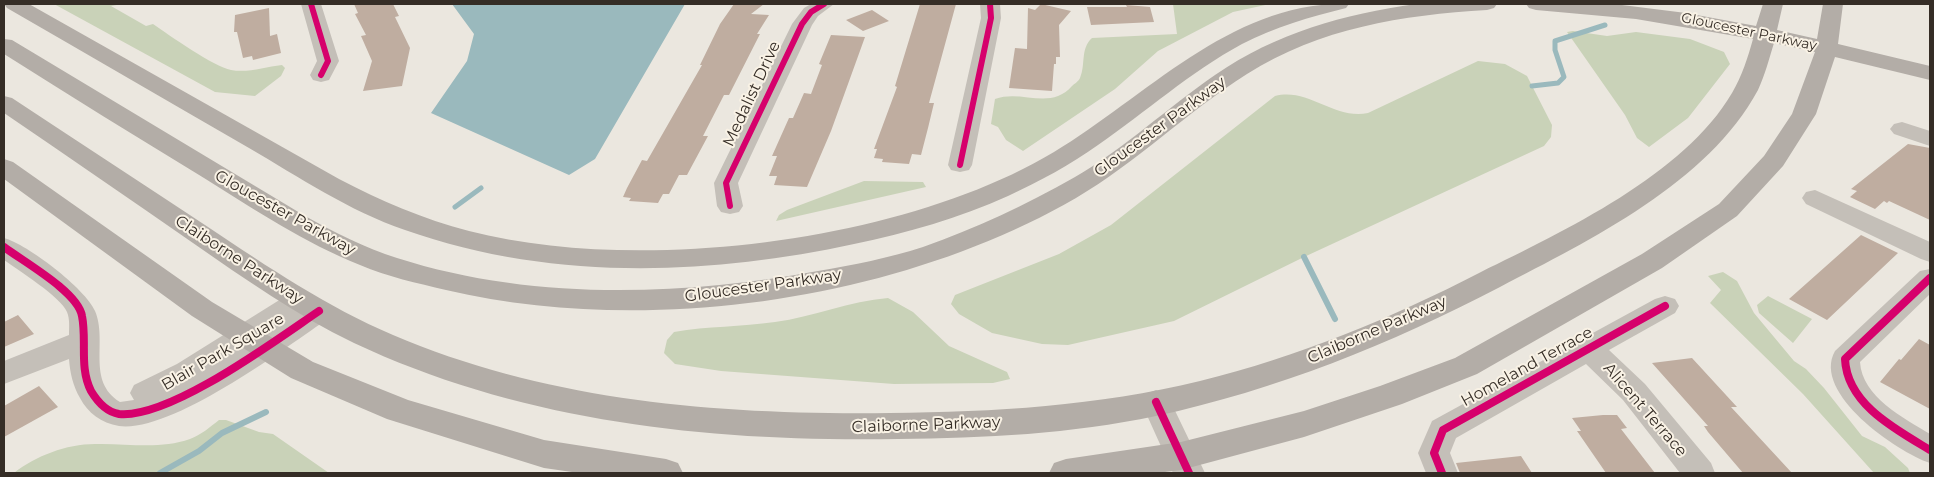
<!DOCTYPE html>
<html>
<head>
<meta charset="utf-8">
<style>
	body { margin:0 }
	#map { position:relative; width:1934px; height:477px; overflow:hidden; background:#ebe7df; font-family:Montserrat,sans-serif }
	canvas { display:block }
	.frame { position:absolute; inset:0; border:5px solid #352d26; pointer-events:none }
</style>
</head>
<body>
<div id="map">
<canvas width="1934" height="477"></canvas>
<div class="frame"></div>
</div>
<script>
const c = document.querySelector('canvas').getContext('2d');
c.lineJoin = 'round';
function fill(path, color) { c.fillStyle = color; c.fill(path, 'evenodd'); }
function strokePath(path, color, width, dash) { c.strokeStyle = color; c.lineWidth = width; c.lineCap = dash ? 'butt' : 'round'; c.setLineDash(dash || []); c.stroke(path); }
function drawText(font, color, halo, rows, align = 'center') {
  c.font = font + ' Montserrat,sans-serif'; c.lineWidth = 4; c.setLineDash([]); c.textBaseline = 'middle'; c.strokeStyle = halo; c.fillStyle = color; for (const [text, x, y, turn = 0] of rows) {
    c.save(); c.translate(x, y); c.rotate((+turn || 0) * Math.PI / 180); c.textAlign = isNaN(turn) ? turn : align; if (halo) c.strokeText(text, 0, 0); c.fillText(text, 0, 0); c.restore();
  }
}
fill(new Path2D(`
	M54,4h68l-11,2 35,20 7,-2c16,11 61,43 78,46 17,3 34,-3 51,-5l3,3 -4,8 -26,20 -40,-4z
	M1173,4h97l-37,8 -75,39 -43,38 -92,62 -17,-11 -8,-13 -7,-3 4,-25c27,-10 55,12 77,-13 2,-2 7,-5 8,-8 6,-14 0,-29 12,-40l85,-4z
	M1573,31l34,5 29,-4 54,7 34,13 6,12 -42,54 -39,29 -12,-9 -12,-23 -58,-83z
	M1478,61l27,3 22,12 25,49 -1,12 -7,9 -240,111 -130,64 -106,24 -26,-1 -50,-11 -33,-19 -8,-10 4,-9 104,-41 52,-29 164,-129c33,-9 59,24 93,17z
	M864,181l59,1 3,5 -150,34 3,-6 8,-5z
	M1723,272l14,9 17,32 40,48 12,8 18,19 38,48 23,11 23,21 2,5h-36l-71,-79 -93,-91 11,-13 -13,-14z
	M1768,296l44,23 -19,24 -34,-30 -2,-8z
	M888,298l25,14 36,34 58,26 3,7 -17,4 -99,1 -173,-13 -46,-7 -11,-11 3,-13 7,-8c34,-6 67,-5 101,-10 38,-5 75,-21 113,-24z
	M219,420h7l33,12 14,2 56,39h-315c22,-17 52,-29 81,-29 32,-1 64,6 95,-5 11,-4 20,-12 29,-19z`), '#c9d2b8');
fill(new Path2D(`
	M452,4h233l-90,155 -26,16 -138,-62 36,-52 7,-27z`), '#9ab9bd');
strokePath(new Path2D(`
	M1532,86l26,-3 6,-6 -9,-27v-9l50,-16
	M455,207l26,-19`), '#9ab9bd', 5);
strokePath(new Path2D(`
	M1304,257l31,62
	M160,473l39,-22 23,-18 44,-21`), '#9ab9bd', 6);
fill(new Path2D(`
	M354,4h39l6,12 -4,1 15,31 -8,38 -39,5 9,-30 -11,-25 5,-1 -11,-21 3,-1z
	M734,4h30l-13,10 18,1 -12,19h3l-31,61h-5l-21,41h5l-21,39h-8l-10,19h-6l-5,9 -29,-2 2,-3 -8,-1 4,-9 15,-28 5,1 55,-96h-2l20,-41z
	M920,4h36l-27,99h5l-6,25 -7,27 -9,-1 -3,10 -27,-2 1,-3 -9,-1 3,-9h-3l23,-62 -2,-1z
	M1041,4l30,7 -12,14 1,32h-4v7h-2l-2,27 -43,-3 6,-40 12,1 1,-41 7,2z
	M1126,5l24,2 4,15 -63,3 -4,-18h40z
	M269,8l1,28 7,-2 4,19 -28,7 -1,-4 -9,2 -6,-26h-3l1,-17z
	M872,10l17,11 -26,10 -17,-11z
	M831,35l34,2 -34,94 -24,56 -33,-2 3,-9h-8l8,-20h-5l17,-38h4l11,-25 7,1 11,-29 -3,-1z
	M1908,144l22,4v72l-41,-19 -2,2 -3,-2 -9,8 -25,-12 7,-6 -6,-2z
	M1861,235l37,18 -71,67 -38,-21z
	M18,315l16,19 -30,13v-25z
	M1919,339l11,6v64l-50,-27 19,-23 2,1z
	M1692,358l45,49h-6l61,66h-49l-35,-41 -4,-6h4l-56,-63z
	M39,386l19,21 -54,30v-31z
	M1603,415h14l10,13 -6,1 34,44h-49l-29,-42h4l-9,-13z
	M1521,456l11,17h-72l-4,-10z`), '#bfada0');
fill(new Path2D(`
	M301,4h20l18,57 -10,19 -8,2 -8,-2 -3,-5 7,-14z
	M811,4h23l-16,12 -6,9 -74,158 5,23 -4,6 -9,2 -9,-2 -4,-6 -3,-23 78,-159 12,-16z
	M980,4h20l1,14 -29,147 -3,5 -9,2 -9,-2 -3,-5 33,-147z
	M1902,122l28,9v15l-36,-12 -4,-5 4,-5z
	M1815,190l115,52v20l-9,-3 -115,-55 -4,-6 4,-6z
	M4,238c23,6 82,51 91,73 13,30 -9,70 25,91l14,-2 -4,-7 4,-8 43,-21 112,-70 10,-3 10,3 4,7 -1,2 7,-2 10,3 4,7 -4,7c-44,30 -157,115 -210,108 -18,-3 -31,-13 -39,-28 -7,-12 -10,-25 -11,-39l-65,25v-23l65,-26c0,-7 1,-16 -2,-23 -6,-15 -49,-42 -63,-52z
	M1930,269v25l-70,68c2,35 44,56 70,72v29c-33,-11 -119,-70 -95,-112l85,-80z
	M1665,296l10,3 4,7 -4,7 -66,37 36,34 66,79 4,10h-35l-57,-73 -37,-36 -130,74 -6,15 8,20h-32l-8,-20 14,-32 223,-122z
	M1156,390l11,4 38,79h-32l-32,-71 4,-8z`), '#c4bfb8');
fill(new Path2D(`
	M4,4h25l310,175c42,22 84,40 130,52 170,44 435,11 585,-79 93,-56 179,-152 295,-148l-3,4c-36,9 -71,19 -104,36 -52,28 -96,68 -144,101 -28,20 -58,36 -90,51 -49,22 -101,37 -154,48 -148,32 -305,37 -449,-14 -56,-19 -106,-53 -156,-82 -81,-47 -161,-93 -242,-140z
	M1416,4h81l-3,4 -7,2c-85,5 -167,18 -240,64 -60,38 -110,88 -171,124 -178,103 -430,139 -630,92 -29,-7 -58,-13 -86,-25 -55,-22 -105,-55 -156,-87 -67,-41 -134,-82 -200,-124v-15l8,1 293,176c29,16 60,32 92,42 134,43 284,38 421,13 35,-6 71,-13 105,-24 53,-19 103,-42 152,-70 50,-29 92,-69 140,-102 61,-42 129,-61 201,-71z
	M1526,4h88l72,9 70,13 7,-22h20l-6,26 40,9 6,-35h20l-5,40 92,22v14l-95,-23 -19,57 -33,52 -46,50 -75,52 -185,106 -75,30 -98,33 -123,33 -24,3h-108l5,-10 12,-4 115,-17 123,-31 76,-25 75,-28 187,-104 77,-50 45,-48 28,-42 23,-62 -41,-9c-5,16 -9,32 -16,47 -50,93 -168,150 -258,197 -109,57 -224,103 -344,129 -85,18 -171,22 -258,23 -186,3 -374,-16 -544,-96 -58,-28 -109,-64 -161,-100 -63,-44 -126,-87 -189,-130v-17l8,2c65,43 131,86 196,129 60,40 119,80 185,108 157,67 328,80 497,78 105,-1 207,-7 310,-32 98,-24 192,-63 281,-109 83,-41 203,-97 251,-179 10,-17 16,-36 21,-54l-117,-20 -100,-9 -7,-2z
	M4,159l9,3 199,140 101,60 95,38 136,40 122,19 12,4 5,10h-104l-35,-5 -157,-49 -96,-41 -99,-62 -188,-137z`), '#b3ada7');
strokePath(new Path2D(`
	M311,4l17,57 -7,14
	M960,165l31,-147 -1,-14
	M730,206l-4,-23 76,-159 9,-12 13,-8`), '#d6006c', 6);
strokePath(new Path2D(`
	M4,247c20,15 74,45 78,69 5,25 -3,51 9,75 6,10 16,21 28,23 51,5 157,-74 200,-103
	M1930,278l-85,81c2,45 50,70 85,91
	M1156,402l33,71
	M1442,473l-8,-20 9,-23 222,-124`), '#d6006c', 8);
drawText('14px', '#352d26', '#f9f2e5', [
	["Gloucester Parkway",1749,32,12]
]);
drawText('16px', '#352d26', '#f9f2e5', [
	["Medalist Drive",752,94,-65],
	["Gloucester Parkway",1160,127,-36],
	["Gloucester Parkway",285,213,29],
	["Claiborne Parkway",239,260,33],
	["Gloucester Parkway",763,286,-8],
	["Claiborne Parkway",1377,330,-23],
	["Blair Park Square",223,352,-30],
	["Homeland Terrace",1527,367,-29],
	["Alicent Terrace",1645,410,49],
	["Claiborne Parkway",926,425,-2]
]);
</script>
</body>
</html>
